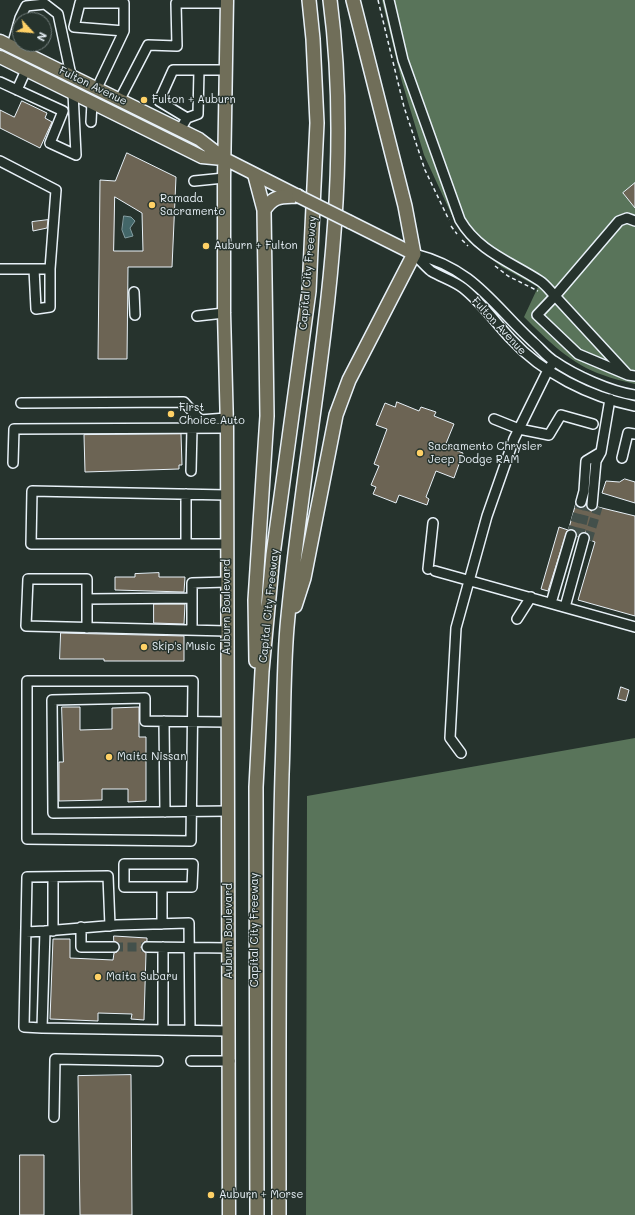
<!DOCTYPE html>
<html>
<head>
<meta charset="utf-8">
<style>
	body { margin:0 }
	#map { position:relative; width:635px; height:1215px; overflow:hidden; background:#26332d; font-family:Mali,sans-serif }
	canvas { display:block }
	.north { position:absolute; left:12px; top:12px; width:40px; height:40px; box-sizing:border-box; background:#26332d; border:1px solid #747f7e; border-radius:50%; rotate:116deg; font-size:11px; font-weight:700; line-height:16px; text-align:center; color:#e8f1f8 }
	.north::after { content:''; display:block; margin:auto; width:14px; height:18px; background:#ffd166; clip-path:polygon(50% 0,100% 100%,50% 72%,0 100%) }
</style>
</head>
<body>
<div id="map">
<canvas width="635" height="1215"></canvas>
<div class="north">N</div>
</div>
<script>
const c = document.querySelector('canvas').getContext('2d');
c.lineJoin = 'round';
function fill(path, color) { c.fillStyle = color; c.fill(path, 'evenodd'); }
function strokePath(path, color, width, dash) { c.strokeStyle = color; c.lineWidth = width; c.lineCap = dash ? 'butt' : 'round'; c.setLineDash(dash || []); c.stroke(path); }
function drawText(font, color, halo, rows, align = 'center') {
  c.font = font + ' Mali,sans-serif'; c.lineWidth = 3; c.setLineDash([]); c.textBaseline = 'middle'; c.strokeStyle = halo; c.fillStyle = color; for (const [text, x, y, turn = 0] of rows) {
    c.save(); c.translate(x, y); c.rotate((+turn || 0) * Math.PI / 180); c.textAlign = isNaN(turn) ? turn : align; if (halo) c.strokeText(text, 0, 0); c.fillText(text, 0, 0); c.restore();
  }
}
fill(new Path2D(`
	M382,0h253v384c-11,-3 -22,-5 -32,-9 -31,-10 -56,-35 -79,-58l14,-30 -36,-20 -33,-25 -14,-20 -31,-67 -22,-73z
	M635,738v477h-329l1,-419z`), '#59745a');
const water = new Path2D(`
	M124,216l7,1 4,4 -5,7 3,8 -8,2 -3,-8z`);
fill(water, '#436769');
strokePath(water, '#859ea2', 1);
const building = new Path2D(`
	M22,101l25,12 -2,5 7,4 -12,26 -40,-20v-18l14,7z
	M127,153l49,24 -4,90h-44l-1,92h-29l2,-179 15,1zM115,197l27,16 1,38h-29z
	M635,183v25l-12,-15z
	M48,220l-1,8 -14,3 -1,-9z
	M397,402l22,9 2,-4 15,5 -2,4 20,8 -9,22 18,7 -9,25 -18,-7 -10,26 3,2 -2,6 -28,-10 -3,8 -23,-9 3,-7 -5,-2 8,-19 -5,-2 13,-35 -11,-4 9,-22 10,4z
	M181,434l1,31h-3v4l-94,3 -1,-37z
	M625,479l10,3v21l-33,-10 4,-12 13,1z
	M576,504l4,4 6,-3 5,6 4,-1 3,-3 37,9v100l-57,-16 17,-58 -5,-2v-4l-4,-4 -6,1 -2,4 -5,-8 -6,2 -19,60 -7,-2 18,-62 9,3z
	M159,573v4h26l-1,15 -69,-2v-13h20v-3z
	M154,604h31l-1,20 -30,-1z
	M61,633l123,3v25h-80v-2h-44z
	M621,687l8,3 -3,11 -8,-2z
	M62,707h18v23l32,-1v-21l27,-1v30h7v64l-18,1v-13h-26v11l-43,1v-39h4z
	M114,936l33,2v3l-3,1 -3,5 1,3 4,3 -2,67 -13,-1 1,-5 -34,-1v8l-48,-2 3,-80h17v19l43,2 1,-7 3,-1 3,-5 -1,-3 -5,-3z
	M131,1075l1,140h-52l-2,-139z
	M20,1155h24v60h-24z`);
fill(building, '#6c6454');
strokePath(building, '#e8f1f8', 1);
strokePath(new Path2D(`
	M571,535l10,-33
	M579,537l8,-33
	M588,540l10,-33
	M114,947h33`), '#43504b', 9, [9, 4.5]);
const minor = new Path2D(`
	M389,0l14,60 57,160c18,31 51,42 80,61 6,4 10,10 15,15l-18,19 41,39 50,21
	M12,46l8,-28 6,-12 19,-2 13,10 13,61
	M0,82l63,29 -13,32 26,12 -3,-62
	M97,88l27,-57 -50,-4 6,-24h44v28
	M17,90l9,-20
	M120,99l28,-54 29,1 -1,-43h52
	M187,118l11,-4 1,-44
	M91,122l1,-20
	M180,130l7,-12 -28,-17 14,-31h53
	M0,161l56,29 -6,79v38l-14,2 -2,-40
	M194,181l30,-3
	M635,221l-8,-3 -8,3 -64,75 73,79 7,1
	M414,254c5,5 11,12 17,17 10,6 23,10 32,17 19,15 32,34 48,51 31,34 79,58 124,67
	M415,254c59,15 77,50 118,88 7,6 13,14 21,19 20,14 57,31 81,34
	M0,269h50
	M134,292l1,23
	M197,316l27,-3
	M21,403l163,-1 16,18 26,-2
	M494,419l25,10 30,6 12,-20 32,9
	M622,458l6,-25 7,1
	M13,463l1,-34 213,-1
	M191,471l1,-43
	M186,494v50
	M227,495l-195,-4 -1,53h196
	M581,502l3,-11 2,-30 15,-9
	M592,505l4,-44 5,-9 9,-53
	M428,569l5,-46
	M435,571l200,56
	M87,599l105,-1
	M551,603l20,-68
	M565,607l19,-69
	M517,619l14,-22
	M87,628v-49h-59l-2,47 201,5
	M192,630v-47l35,-1
	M27,681h166l-2,160 -164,-2z
	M164,721l1,91
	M228,722l-83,-1v-23l-93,2 1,113 175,-2
	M461,753l-11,-15 6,-110 31,-112 27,-77 34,-69 6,-9
	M124,864h69l-1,23h-68z
	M162,924v-37
	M81,927v20h33
	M53,931v-54
	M26,932l19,-1
	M147,947l82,1
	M42,1028l-18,-1 3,-150 81,-1 2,50
	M163,1030v-83
	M190,1030l-1,-107 -72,2 -72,6 -3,97 187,3
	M191,1061h39
	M54,1117l1,-58 103,2`);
const major = new Path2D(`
	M227,0l-3,178v135l3,115 2,787
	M0,41l199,98 26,20 73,37
	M0,57l202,100 21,2
	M350,222l64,32`);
const highway = new Path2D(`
	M255,176l9,34 3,206 -12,184 1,61
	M264,210c10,-15 17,-13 34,-14
	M295,606l9,-28 32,-163 13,-35 65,-126 -9,-48 -52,-206
	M257,1215l-1,-428 6,-116 11,-116 36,-264 8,-168 -4,-84 -4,-39
	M279,1215c0,-147 -1,-294 3,-441 2,-49 1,-98 5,-147 19,-209 71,-415 43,-627`);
strokePath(minor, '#e8f1f8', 12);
strokePath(major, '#e8f1f8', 15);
strokePath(highway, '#e8f1f8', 16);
strokePath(new Path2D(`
	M378,0l14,58
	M393,62l11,45 21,63 24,50
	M451,226l6,8
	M462,240l6,6
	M495,266l13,10 30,15`), '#e8f1f8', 1.5, [4, 3]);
strokePath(minor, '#26332d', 9);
strokePath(major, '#706e59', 12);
strokePath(highway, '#706e59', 13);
const majorBridge = new Path2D(`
	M298,196l52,26`);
strokePath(majorBridge, '#e8f1f8', 15, []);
strokePath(majorBridge, '#706e59', 12);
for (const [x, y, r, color] of [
	[144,100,4,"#ffd166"],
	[152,205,4,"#ffd166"],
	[206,246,4,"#ffd166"],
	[171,414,4,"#ffd166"],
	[420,453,4,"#ffd166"],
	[144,647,4,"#ffd166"],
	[109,757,4,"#ffd166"],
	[98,977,4,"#ffd166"],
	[211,1195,4,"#ffd166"]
]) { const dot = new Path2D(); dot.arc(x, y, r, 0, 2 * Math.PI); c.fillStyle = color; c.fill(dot); strokePath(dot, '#26332d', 1.5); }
drawText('11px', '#e8f1f8', '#26332d', [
	["Fulton Avenue",93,86,26],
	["Capital City Freeway",308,273,-85],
	["Fulton Avenue",499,326,47],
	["Capital City Freeway",269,606,-84],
	["Auburn Boulevard",227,607,-90],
	["Capital City Freeway",255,930,-90],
	["Auburn Boulevard",229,931,-90]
]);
drawText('11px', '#e8f1f8', '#26332d', [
	["Fulton + Auburn",152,100],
	["Ramada",160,199],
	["Sacramento",160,212],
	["Auburn + Fulton",214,246],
	["First",179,408],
	["Choice Auto",179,421],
	["Sacramento Chrysler",428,447],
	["Jeep Dodge RAM",428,460],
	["Skip's Music",152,647],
	["Maita Nissan",117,757],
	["Maita Subaru",106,977],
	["Auburn + Morse",219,1195]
], 'left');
</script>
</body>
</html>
